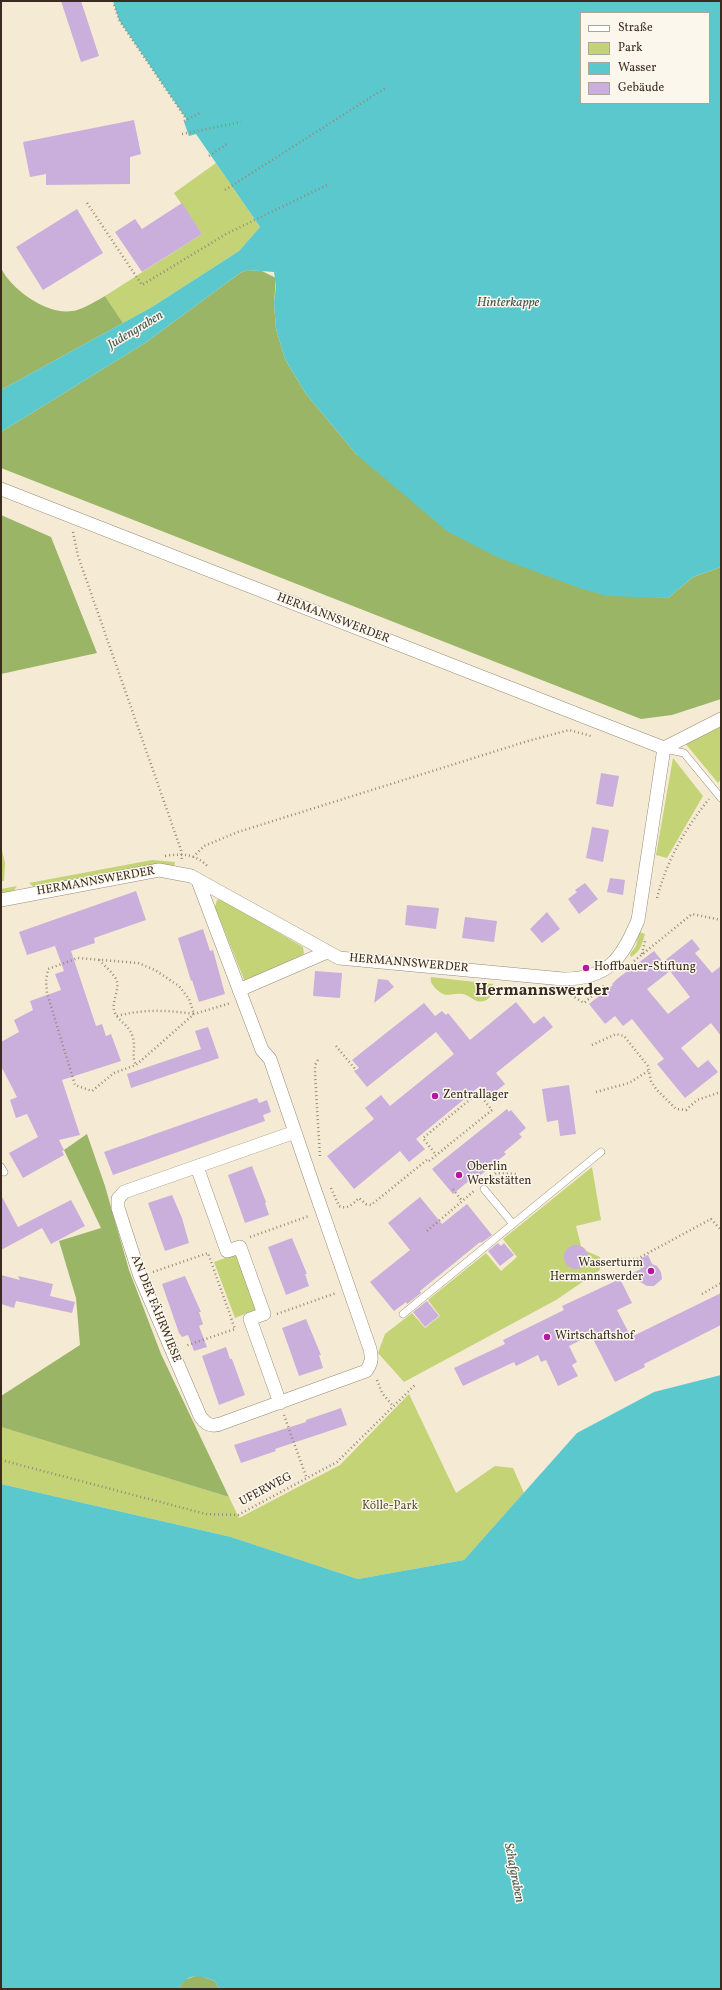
<!DOCTYPE html>
<html>
<head>
<meta charset="utf-8">
<style>
	body { margin:0 }
	#map { position:relative; width:722px; height:1990px; overflow:hidden; background:#f5ead4; font-family:Vollkorn,serif }
	canvas { display:block }
	.frame { position:absolute; inset:0; border:2px solid #3b2a1e; pointer-events:none }
	.legend { position:absolute; left:580px; top:12px; width:130px; height:92px; box-sizing:border-box; background:#fbf7ec; border:1px solid #aea59a; margin:0; padding:5px 7px; list-style:none; font-size:12px; color:#3b2a1e }
	.legend li { display:flex; align-items:center; gap:8px; height:20px }
	.legend b { width:20px; border:1px solid #aea59a }
</style>
</head>
<body>
<div id="map">
<canvas width="722" height="1990"></canvas>
<div class="frame"></div>
<ul class="legend">
<li><b style="height:5px;background:#fff"></b>Straße</li>
<li><b style="height:11px;background:#c3d375"></b>Park</li>
<li><b style="height:11px;background:#5bc8ce"></b>Wasser</li>
<li><b style="height:11px;background:#caafdc"></b>Gebäude</li>
</ul>
</div>
<script>
const c = document.querySelector('canvas').getContext('2d');
c.lineJoin = 'round';
function fill(path, color) { c.fillStyle = color; c.fill(path, 'evenodd'); }
function strokePath(path, color, width, dash) { c.strokeStyle = color; c.lineWidth = width; c.lineCap = dash ? 'butt' : 'round'; c.setLineDash(dash || []); c.stroke(path); }
function drawText(font, color, halo, rows, align = 'center') {
  c.font = font + ' Vollkorn,serif'; c.lineWidth = 3; c.setLineDash([]); c.textBaseline = 'middle'; c.strokeStyle = halo; c.fillStyle = color; for (const [text, x, y, turn = 0] of rows) {
    c.save(); c.translate(x, y); c.rotate((+turn || 0) * Math.PI / 180); c.textAlign = isNaN(turn) ? turn : align; if (halo) c.strokeText(text, 0, 0); c.fillText(text, 0, 0); c.restore();
  }
}
fill(new Path2D(`
	M216,163l44,64 -21,24 -87,56 -29,16 -18,-27 97,-62 -28,-41z
	M721,726v53l-3,4 -33,-40z
	M673,758l30,38 -36,62 -11,-3z
	M1,846l4,17 -1,18h-3z
	M152,860l23,2 -1,5 -139,21 -6,-5z
	M17,886l-4,6 -12,2v-5z
	M221,899l82,48 1,7 -59,28 -30,-75 2,-7z
	M639,932l6,2c-3,10 -4,17 -14,23l-1,-3 6,-8z
	M431,977l62,7c2,9 -5,20 -16,17 -5,-2 -9,-6 -14,-7 -14,-2 -16,6 -28,-6 -3,-4 -5,-6 -4,-11z
	M592,1167l9,53 -25,6 5,20 -11,1 -6,10 6,10c11,5 20,-4 16,-16l14,6v13l-44,30 -152,82 -26,-29 7,-19 27,-21 13,15 15,-12 -12,-16 58,-47 15,18 16,-14 -14,-18z
	M239,1253l21,55 -25,10 -21,-56z
	M409,1394l47,99 39,-27 18,2 11,25 -60,67 -106,19 -127,-42 -230,-53v-57l228,70 10,21 101,-53z`), '#c3d375');
fill(new Path2D(`
	M1,268c11,23 50,50 76,42 10,-3 19,-9 28,-14l18,27 -122,67z
	M247,270l15,1 14,7 -2,25 2,26 9,30 21,35 51,61 298,142 13,1 25,-21 28,-10v132l-49,16 -31,4 -640,-251v-36l144,-89 95,-70z
	M1,515l50,22 46,116 -96,21z
	M87,1134l18,52 24,84 32,84 68,143 -228,-70v-31l79,-51 -4,-47 -17,-57 42,-13 -37,-78z
	M198,1975l17,6 4,8h-41l6,-9z`), '#9ab566');
fill(new Path2D(`
	M113,1h608v566l-28,10 -25,21 -61,-2 -28,-8 -82,-31 -50,-26 -90,-76 -51,-61 -21,-35 -9,-30 -2,-26 2,-18 -2,-13 -27,-2 -7,3 -95,70 -144,89v-42l151,-83 87,-56 21,-24 -64,-93 -7,2 -5,-14 3,-2 -68,-100zM581,13h128v90h-128z
	M721,1375v614h-502l-4,-8c-17,-6 -26,-9 -37,8h-177v-505l230,53 127,42 106,-19 113,-127 77,-41z`), '#5bc8ce');
fill(new Path2D(`
	M61,1h20l18,55 -18,6z
	M134,120l7,34 -11,3v27l-84,1v-11l-16,3 -7,-35z
	M182,203l20,31 -60,38 -27,-40 20,-13 7,10z
	M77,209l26,44 -60,37 -27,-43z
	M601,773l18,3 -6,31 -17,-3z
	M592,827l17,3 -6,32 -17,-4z
	M610,878l15,2 -2,15 -16,-3z
	M585,883l13,16 -19,15 -11,-15 9,-7 -2,-2z
	M136,891l10,29 -52,18 1,5 -24,8 25,75 6,-2 4,12 5,-2 10,27 -59,19 18,55 -21,5 5,10 -2,1 2,4 -41,23 -14,-25 29,-16 -11,-23 -11,4 -6,-18 7,-3 -16,-31v-24l18,-10 -5,-12 19,-10 -3,-9 31,-11 -6,-16 9,-3 -9,-25 -28,9 -8,-23z
	M407,905l32,3 -3,21 -31,-4z
	M547,912l13,17 -18,14 -12,-14z
	M465,917l32,4 -3,21 -32,-4z
	M203,929l7,22 3,-1 12,44 -26,8 -7,-22 -1,1 -13,-43z
	M692,939l8,10 -5,4 17,20 9,-7v70l-10,-13 -30,25 17,20 10,-8 10,12 -33,26 -28,-34 7,-5 -32,-40 -9,7 -8,-10 -10,8 -16,-20 24,-19 -1,-1 5,-5 37,-28 9,11zM670,971l20,26 -22,17 -21,-25z
	M315,971l27,2 -2,25 -27,-2z
	M378,979l10,1 6,7 -20,16z
	M516,1002l18,22 10,-8 9,11 -57,46 9,11 -16,13 -9,-11 -64,53 9,10 -16,13 -9,-11 -46,38 -27,-33 47,-37 -9,-11 16,-13 9,11 64,-52 -18,-22 -69,55 -13,-16 5,-3 -7,-8 72,-57 11,13 7,-5 4,4 2,-2 22,27z
	M208,1027l11,31 -88,30 -4,-14 74,-25 -6,-18z
	M569,1085l7,49 -16,2 -2,-16 -11,2 -5,-33z
	M257,1098l2,5 8,-3 4,12 -8,3 2,6 -152,54 -9,-23z
	M507,1109l2,3 2,-2 15,18 -7,6 3,3 -18,15 2,2 -28,23 -2,-2 -23,19 -21,-25z
	M252,1166l14,36 -1,1 4,12 -24,8 -17,-48z
	M1,1195l17,32 53,-27 14,26 -34,18 -9,-16 -41,22z
	M172,1195l10,23 7,25 -24,8 -17,-48z
	M420,1197l22,27 25,-20 25,31 -11,8 -1,-1 -60,49 1,2 -14,11 -1,-2 -12,9 -24,-29 40,-32 -22,-27z
	M292,1238l15,36h-2l4,12 -23,9 -18,-48z
	M498,1243l3,3 3,-3 10,12 -14,11 -12,-15z
	M564 1257a12 12 0 1 1 24 0a12 12 0 1 1-24 0Z
	M648,1255l4,9 5,2 4,6 1,7 -8,7h-7l-19,-11 13,-6 -4,-9z
	M1,1275l19,5 -2,-4 35,8 -3,12 25,6 -3,11 -56,-12 -2,7 -13,-4z
	M185,1276l16,36h-2l4,12 -4,2 8,21 -13,4 -6,-16 -6,2 -3,-4 -17,-49z
	M620,1279l12,24 -15,7 14,27 90,-44v32l-77,39 1,3 -30,15 -24,-47 -22,11 8,16 -5,3 6,11 -20,10 -12,-26 -5,2 -3,-7 -22,11 -2,-4 -51,24 -9,-18 51,-24 -2,-4 61,-30 -2,-4z
	M427,1301l12,15 -14,11 -12,-15z
	M306,1319l15,36h-2l4,13 -24,8 -17,-48z
	M226,1347l4,12h2l13,36 -26,10 -17,-49z
	M341,1408l6,17 -72,24 1,2 -35,12 -7,-18 72,-23v-2z`), '#caafdc');
const service = new Path2D(`
	M665,749l19,4 37,45
	M1,1167l3,5
	M484,1189l29,35
	M403,1314l198,-162`);
const minor = new Path2D(`
	M1,489l663,259 57,-29
	M198,881l64,169 8,9c33,97 66,193 100,290 2,9 2,14 -4,22l-146,53c-9,3 -15,0 -20,-8l-60,-140 -22,-68v-9l6,-7 171,-60
	M1,900l158,-30 32,6 148,82 224,21c45,0 59,-20 75,-59l26,-172
	M239,990l88,-38
	M197,1167l30,84 13,-4 24,67 -14,5 30,84`);
strokePath(service, '#988a79', 8);
strokePath(minor, '#988a79', 14);
strokePath(new Path2D(`
	M113,1l6,19 68,100
	M184,121l18,-9
	M182,134l59,-12
	M209,156l18,-12
	M225,190l162,-103
	M87,203l55,82 84,-51 101,-49
	M73,532l5,24 103,294 1,11
	M165,856c18,-3 32,-2 44,12
	M193,857l11,-11 34,-14 290,-91 41,-11 22,6
	M657,898c10,-38 28,-69 52,-99
	M642,954l3,-13
	M99,960c6,6 13,12 17,19 5,12 -6,22 -1,34 4,9 15,12 18,25 3,10 -2,18 3,27
	M634,961l58,-47 29,6
	M568,993l16,10 20,-17
	M117,1016c26,-7 51,-6 77,-2l-5,-15 -10,-13 -24,-16 -17,-7 -60,-5 -30,11 -2,12 1,12 28,92 17,6 22,-18 22,-8 58,-51 37,-11
	M592,1045l24,-11 8,2 24,30 3,15 5,8 20,20 10,1 11,-10 24,-8
	M336,1046l20,24
	M318,1060l-3,5v8l5,84
	M596,1092l33,-9 19,-12
	M429,1161l63,-51 -14,-17 -55,45 13,17
	M489,1179l7,-6 20,1
	M331,1188l8,18c8,4 14,-2 20,-8l7,6 5,1 57,-46
	M453,1189l9,12
	M427,1231l47,-40
	M250,1237l59,-21
	M617,1259h20l74,-40 10,11
	M153,1272l55,-19 27,76 -50,17
	M702,1294l19,-11
	M277,1314l59,-21
	M377,1380l5,13 11,13
	M284,1415l23,64
	M1,1460l205,54 32,1 99,-53 78,-77`), '#988a79', 2.5, [1, 3]);
strokePath(service, '#fff', 7);
strokePath(minor, '#fff', 13);
for (const [x, y, r, color] of [
	[586,968,4,"#b5179e"],
	[435,1096,4,"#b5179e"],
	[459,1175,4,"#b5179e"],
	[651,1271,4,"#b5179e"],
	[547,1337,4,"#b5179e"]
]) { const dot = new Path2D(); dot.arc(x, y, r, 0, 2 * Math.PI); c.fillStyle = color; c.fill(dot); strokePath(dot, '#fbf7ec', 1.5); }
drawText('12px', '#3b2a1e', '#fbf7ec', [
	["HERMANNSWERDER",333,619,21],
	["HERMANNSWERDER",96,882,-10],
	["HERMANNSWERDER",409,964,5],
	["AN DER FÄHRWIESE",155,1309,68],
	["UFERWEG",266,1490,-28]
]);
drawText('12px', '#3b2a1e', '#fbf7ec', [
	["Hoffbauer-Stiftung",594,968],
	["Zentrallager",443,1096],
	["Oberlin",467,1168],
	["Werkstätten",467,1182],
	["Wasserturm",643,1264,"right"],
	["Hermannswerder",643,1278,"right"],
	["Wirtschaftshof",555,1337]
], 'left');
drawText('12px', '#5d5434', '#fbf7ec', [
	["Kölle-Park",390,1507]
]);
drawText('italic 13px', '#455953', '#fbf7ec', [
	["Hinterkappe",508,304],
	["Judengraben",136,331,-31],
	["Schafgraben",513,1873,79]
]);
drawText('bold 16px', '#3b2a1e', '#fbf7ec', [
	["Hermannswerder",542,992]
]);
</script>
</body>
</html>
